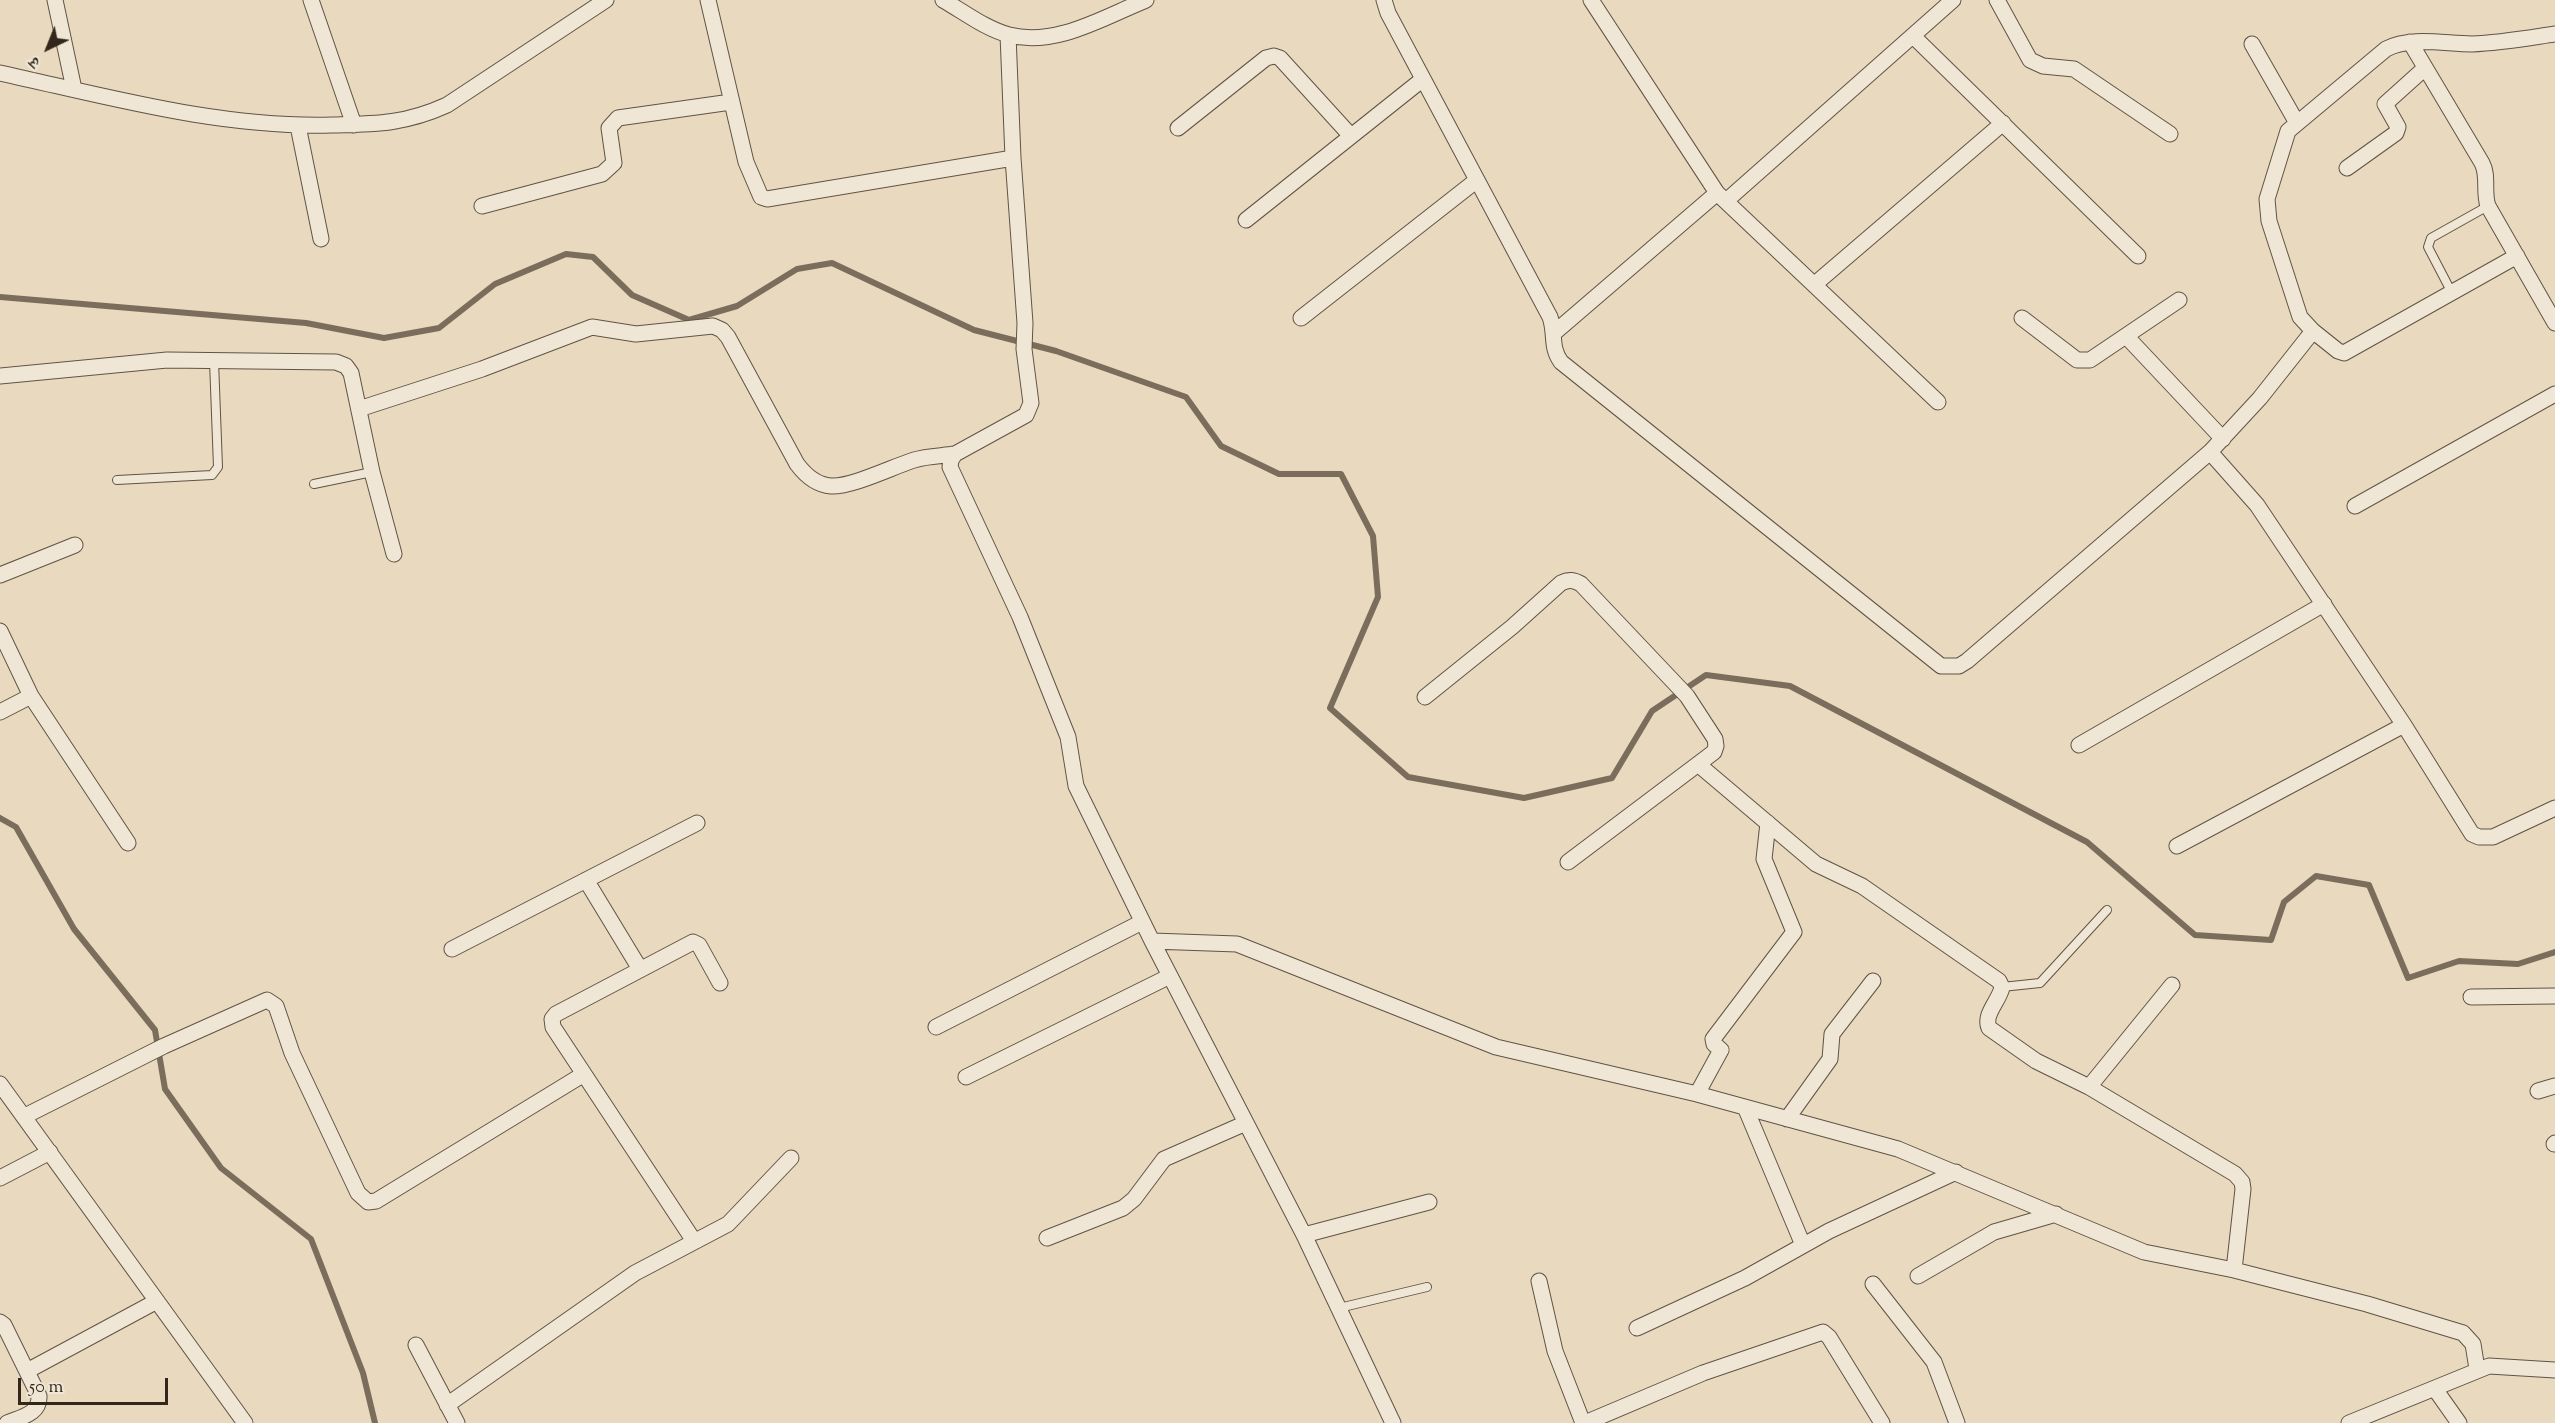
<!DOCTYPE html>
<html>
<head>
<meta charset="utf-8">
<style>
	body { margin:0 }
	#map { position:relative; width:2555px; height:1423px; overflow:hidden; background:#e8d9bf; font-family:"Sorts Mill Goudy","Noto Serif Devanagari",serif }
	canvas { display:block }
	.north { position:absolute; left:18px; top:18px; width:60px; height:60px; -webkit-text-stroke:4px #f0e6d5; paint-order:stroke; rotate:223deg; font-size:16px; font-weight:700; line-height:24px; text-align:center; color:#33271b }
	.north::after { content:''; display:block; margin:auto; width:21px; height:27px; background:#33271b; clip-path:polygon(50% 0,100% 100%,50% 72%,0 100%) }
	.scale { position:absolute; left:18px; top:1378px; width:150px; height:27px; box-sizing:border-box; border:3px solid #33271b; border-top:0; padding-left:8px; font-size:18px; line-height:21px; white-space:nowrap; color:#33271b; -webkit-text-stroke:4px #f0e6d5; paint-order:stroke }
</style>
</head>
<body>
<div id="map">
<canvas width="2555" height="1423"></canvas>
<div class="north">उ</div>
<div class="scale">50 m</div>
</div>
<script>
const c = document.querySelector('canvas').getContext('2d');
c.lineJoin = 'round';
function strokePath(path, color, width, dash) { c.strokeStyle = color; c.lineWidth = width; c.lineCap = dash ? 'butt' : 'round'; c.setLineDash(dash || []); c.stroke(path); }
strokePath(new Path2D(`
	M0,297l306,26 78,15 55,-10 56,-44 71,-30 27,3 39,38 57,25 48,-14 60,-37 35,-6 142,67 82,21 130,46 35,49 58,28h62l32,62 5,61 -48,111 78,69 116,21 88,-20 40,-67 54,-36 84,11 297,156 108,93 76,5 13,-38 32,-26 53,9 39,93 51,-17 59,3 37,-12
	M0,818l16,9 58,102 81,101 10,59 56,79 90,71 52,134 12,50`), '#7a6d5c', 6);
const lane = new Path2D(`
	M2452,293l-24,-46 3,-9 57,-32
	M117,480l95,-5 6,-8 -4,-106
	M314,484l58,-12
	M2002,987l38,-4 67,-73
	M1339,1308l88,-21`);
const street = new Path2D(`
	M55,0l19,89
	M311,0l43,125
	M708,0l38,162 15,35 6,2 246,-41
	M943,0c21,12 43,29 66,35 47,12 95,-18 137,-35
	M1384,0l4,13 162,304c6,17 0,30 11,45l380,304h18l8,-5 243,-209 50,-54 53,-67
	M1591,0l126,193 221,209
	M1997,0l33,60 13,6 31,3 96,65
	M1008,35l5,123 12,165 -1,26 7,54 -5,12 -71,39 -4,6 -1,7 70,150 48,120 8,49 76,155 152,294 89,188
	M1913,36l225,220
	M2410,42l72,121c7,13 1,29 6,43l67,117
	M2252,44l45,79
	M0,73c110,24 219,55 332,52 45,-1 73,-1 115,-20l159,-105
	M298,126l23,113
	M1178,128l88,-70 8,-2 6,2 71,78
	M2347,168l49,-35 2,-6 -13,-23 40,-36
	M1726,201l227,-201
	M482,206l120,-32 12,-11 -5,-35 9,-10 113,-16
	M1246,220l177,-141
	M2517,256l-173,97 -6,-2 -25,-20 -13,-14 -31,-96 -2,-22 21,-68 98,-82c25,-13 59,-5 86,-5 28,-1 56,-6 83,-10
	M1815,284l188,-161
	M1301,318l176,-138
	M2022,318l55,42h13l89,-60
	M1554,333l163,-140
	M2126,336l97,103
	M0,376l167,-16 169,2 10,4 5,7 21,99 22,82
	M359,409l123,-40 110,-42 44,7 77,-8 9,4 6,7 69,127c9,12 19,21 34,22 21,1 61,-19 83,-26 13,-4 28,-4 41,-6
	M2210,452l47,53 147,220 68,109 7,3h14l62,-29
	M2355,506l200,-112
	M0,575l75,-30
	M0,631l31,65 97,147
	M1425,697l87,-70 49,-44c8,-4 13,-3 20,1l106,112 28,43 1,7 -2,6 -146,110
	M0,712l31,-16
	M2079,745l245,-141
	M1699,765l117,99 46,22 137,95 3,6c-2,13 -19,27 -13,41l47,33 53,26 146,87 7,8 1,7 -9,81
	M2177,846l227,-121
	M586,880l54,89
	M1152,941l85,3 259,103 201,47 201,55 246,103 90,18 133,34 96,29 10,11 4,25
	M452,949l245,-126
	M2471,997l84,-1
	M936,1027l206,-105
	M966,1077l204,-101
	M0,1084l245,339
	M2089,1087l83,-102
	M2538,1091l17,-5
	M1697,1094l24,-44 -7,-6 -1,-5 81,-107 -30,-73 4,-36
	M1745,1107l58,138
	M25,1116l139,-70 103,-46 9,6 16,47 66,140 10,9 8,-1 208,-127
	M1787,1119l43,-60 2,-25 41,-53
	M2554,1144l1,-1
	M0,1178l50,-26
	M1304,1235l125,-33
	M1047,1238l76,-30 11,-9 30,-40 82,-36
	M694,1241l-141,-214 -1,-8 4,-5 137,-72 6,3 21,38
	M1918,1276l76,-44 62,-18
	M1539,1281l16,70 28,72
	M1873,1284l61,78 23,61
	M0,1322l4,3 35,71c1,18 -18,21 -32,27
	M1637,1328l108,-50 84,-47 127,-59
	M416,1345l41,78
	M27,1371l130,-70
	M2435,1389l24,34
	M447,1405l188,-132 93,-49 63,-66
	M1585,1423l118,-50 120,-41 6,5 53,86
	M2349,1423l140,-57 66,4`);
strokePath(lane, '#605444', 10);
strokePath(street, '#605444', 17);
strokePath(lane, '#f0e6d5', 8);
strokePath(street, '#f0e6d5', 15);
</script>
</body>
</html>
